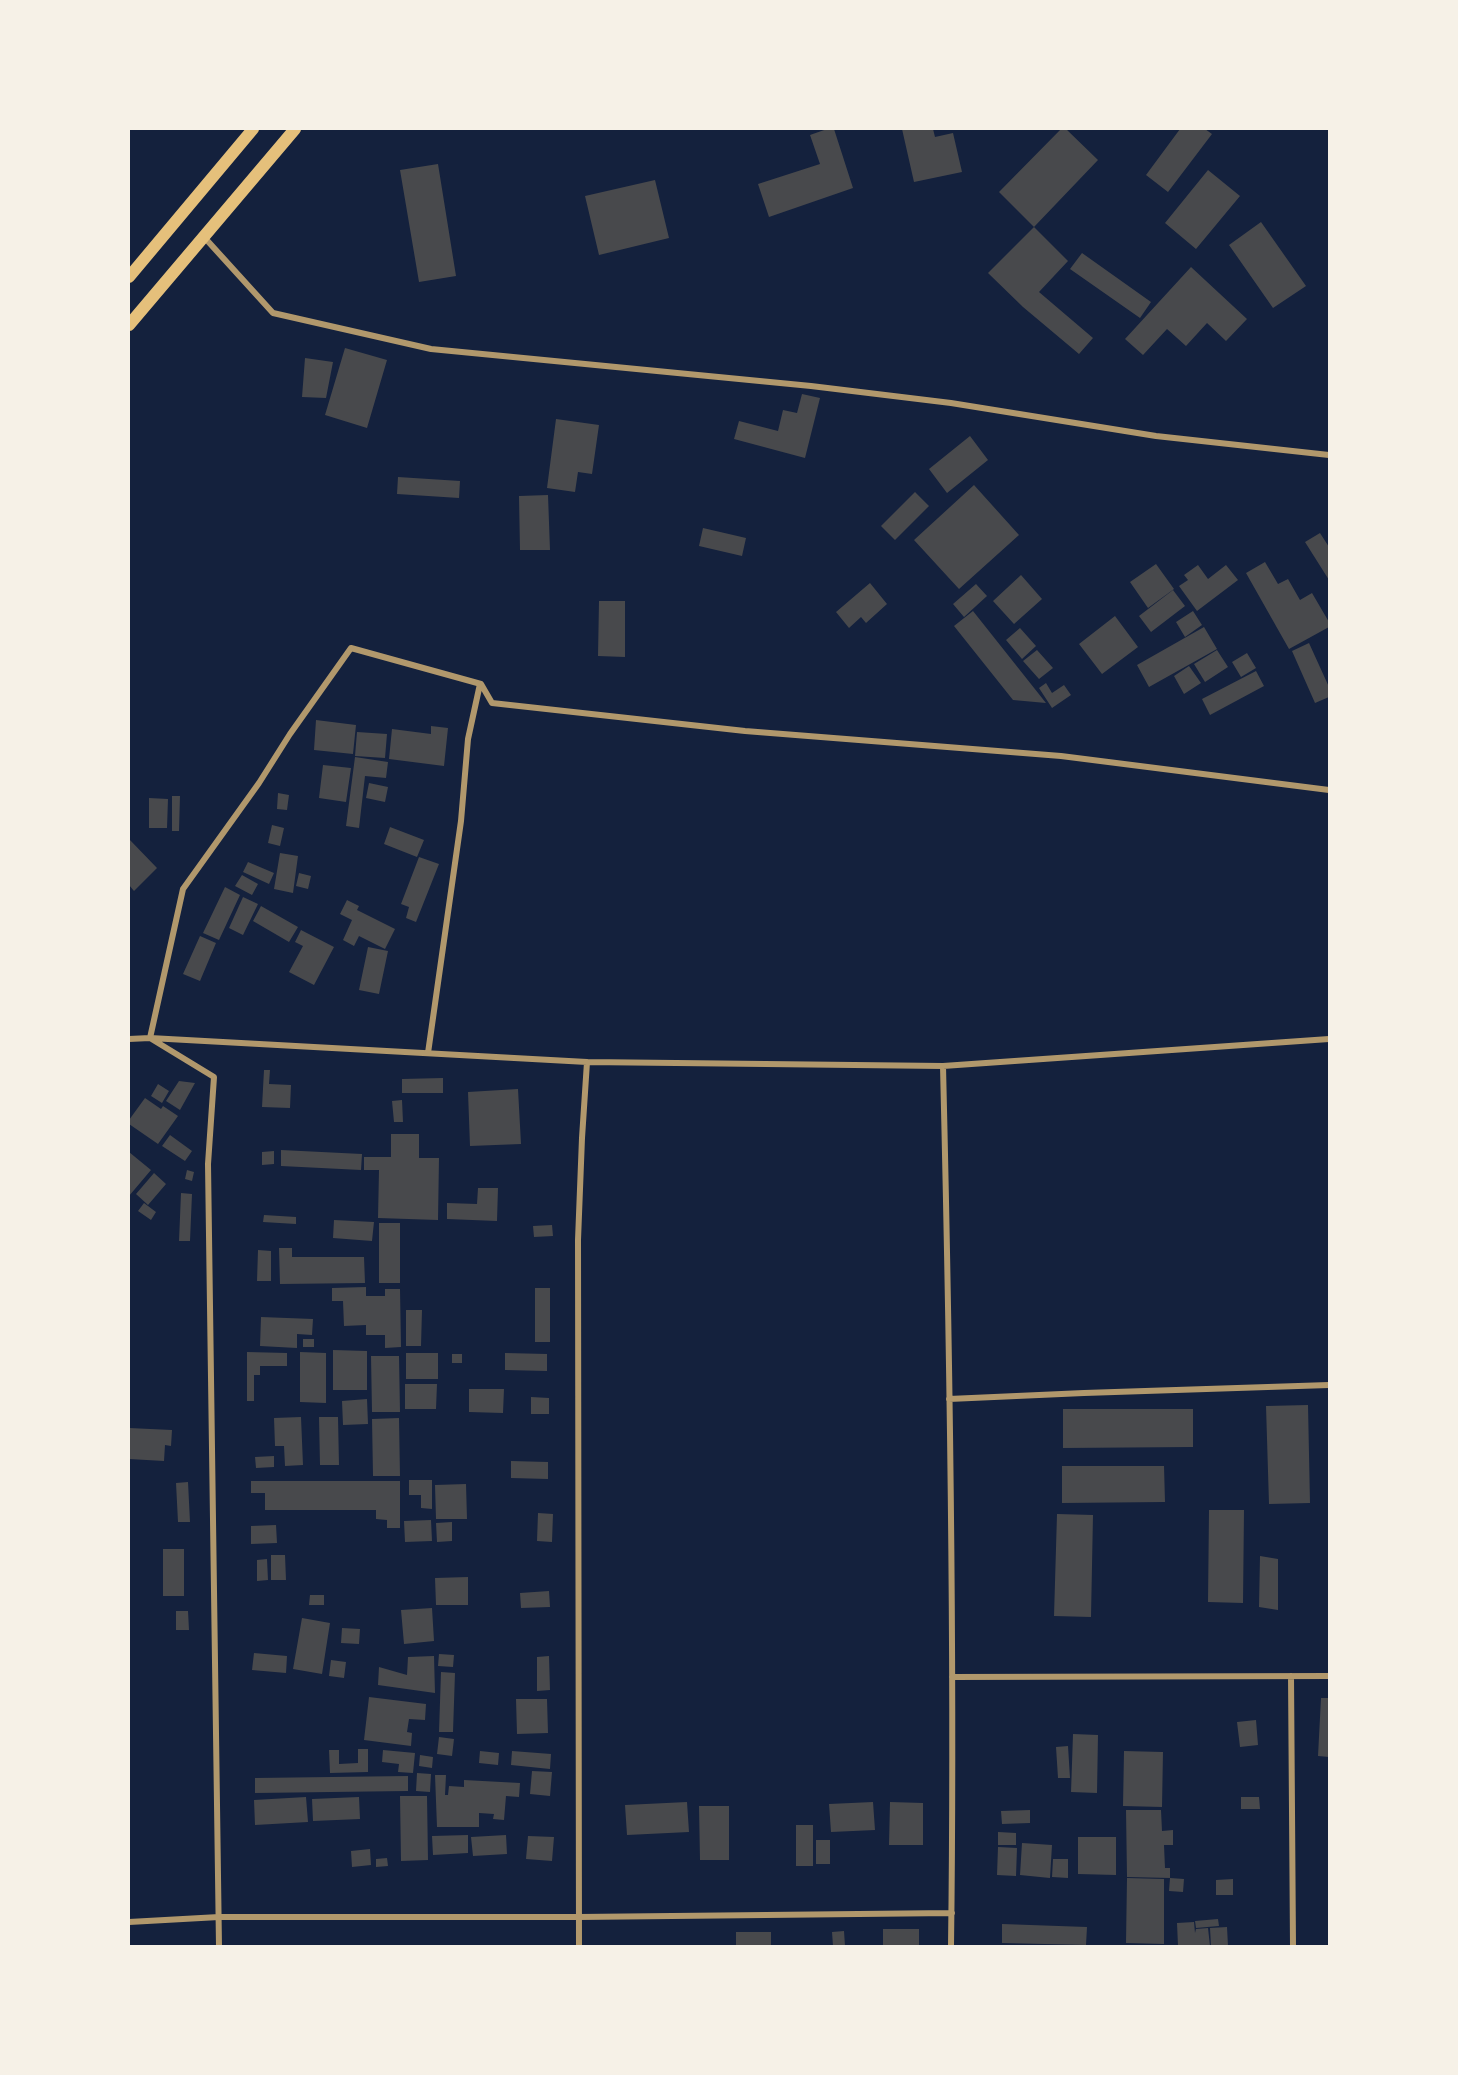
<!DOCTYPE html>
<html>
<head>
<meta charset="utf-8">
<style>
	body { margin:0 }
	#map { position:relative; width:1458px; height:2075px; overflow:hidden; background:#14213d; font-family:Mulish,sans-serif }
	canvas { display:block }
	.frame { position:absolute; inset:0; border:130px solid #f6f1e7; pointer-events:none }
</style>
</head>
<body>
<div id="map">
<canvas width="1458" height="2075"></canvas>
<div class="frame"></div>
</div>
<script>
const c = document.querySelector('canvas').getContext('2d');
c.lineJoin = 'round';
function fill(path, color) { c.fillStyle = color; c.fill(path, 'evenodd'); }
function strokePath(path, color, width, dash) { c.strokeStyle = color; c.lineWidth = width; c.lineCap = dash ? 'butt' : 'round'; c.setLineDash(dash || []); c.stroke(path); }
fill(new Path2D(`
	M827,129h7l19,59 -84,29 -11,-33 62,-20 -10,-29z
	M902,129h31l2,8 18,-4 9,39 -48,10z
	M1061,129h5l32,31 -64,67 -35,-35z
	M1180,129h25l7,5 -44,58 -22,-17z
	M438,164l18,112 -37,6 -19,-112z
	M1208,170l32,26 -44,53 -31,-26z
	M655,180l14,58 -70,17 -14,-59z
	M1261,222l45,64 -33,22 -44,-63z
	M1034,227l34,34 -29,31 54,46 -14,16 -56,-47 -35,-34z
	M1082,253l69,49 -11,16 -70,-49z
	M1191,267l56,52 -21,22 -19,-18 -21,23 -19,-17 -24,26 -18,-16z
	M345,348l42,12 -20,68 -42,-13z
	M305,358l28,4 -7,36 -24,-1z
	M802,394l18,4 -15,60 -71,-19 5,-18 39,10 5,-21 14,3z
	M556,419l43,6 -7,49 -14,-2 -3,20 -28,-4z
	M970,436l18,24 -41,33 -18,-24z
	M398,477l62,4 -1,17 -62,-4z
	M974,485l45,50 -60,54 -45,-49z
	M915,492l14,14 -34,34 -14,-14z
	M548,495l2,55h-30l-1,-54z
	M703,528l43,10 -4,18 -43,-10z
	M1320,533l9,14v33l-24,-38z
	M1265,562l13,22 10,-5 12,21 12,-7 17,29v5l-40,22 -43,-76z
	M1156,564l18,25 -26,19 -18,-26z
	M1198,565l10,14 18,-14 12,15 -41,31 -18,-25 9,-6 -4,-5z
	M1021,575l21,24 -28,25 -21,-23z
	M870,583l17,21 -21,19 -5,-6 -12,11 -13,-16z
	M976,584l11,12 -23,21 -11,-13z
	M1173,590l12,16 -34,26 -12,-16z
	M599,601h26v56l-27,-1z
	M973,611l73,92 -33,-3 -59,-74z
	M1193,611l9,14 -17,12 -9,-15z
	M1115,616l23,31 -36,27 -23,-30z
	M1204,627l13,22 -68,38 -12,-22z
	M1020,628l16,18 -14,13 -16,-19z
	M1309,643l20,44v10l-14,6 -23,-52z
	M1037,650l16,18 -14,11 -16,-18z
	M1217,650l11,17 -23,15 -11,-18z
	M1247,653l9,15 -15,9 -9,-15z
	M1189,666l12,17 -17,11 -10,-18z
	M1256,671l8,15 -54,29 -8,-16z
	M1046,683l6,10 12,-8 7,10 -19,13 -13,-20z
	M316,720l40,5 -3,29 -39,-4z
	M431,726l17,2 -4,38 -55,-7 3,-30 39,5z
	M357,732l30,2 -2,24 -30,-2z
	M355,757l33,5 -2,16 -21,-2 -6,52 -13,-2z
	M323,765l28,3 -5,34 -27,-4z
	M369,783l19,4 -3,15 -19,-4z
	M278,793l11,2 -2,15 -10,-1z
	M172,796h8l-1,35h-7z
	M149,798l19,1 -1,29h-18z
	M272,825l12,3 -4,18 -12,-3z
	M390,827l34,13 -7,17 -33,-13z
	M129,839l28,29 -23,23 -5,-6z
	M280,853l18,3 -5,37 -19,-4z
	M419,857l20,7 -23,58 -10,-4 3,-11 -8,-3z
	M248,862l26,11 -5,11 -26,-12z
	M299,873l12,3 -3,13 -12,-3z
	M242,875l16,9 -6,11 -17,-9z
	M225,887l15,8 -21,45 -16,-7z
	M243,897l15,7 -15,31 -14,-7z
	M347,900l12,6 -2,4 38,19 -10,20 -26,-13 -5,10 -11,-6 9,-20 -12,-6z
	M261,906l37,21 -9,15 -36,-21z
	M301,930l33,17 -20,38 -25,-13 14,-26 -8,-4z
	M200,936l16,7 -16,38 -17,-7z
	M368,947l20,4 -9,43 -20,-4z
	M264,1070h6l-1,14 22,1 -1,23 -28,-1z
	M443,1078v15h-41v-14z
	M179,1081l16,2 -15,27 -14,-9z
	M158,1084l11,7 -7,12 -11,-7z
	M518,1089l3,55 -51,2 -2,-54z
	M145,1098l16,11 2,-3 15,10 -20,28 -29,-20v-4z
	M402,1100l1,22h-9l-2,-21z
	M391,1134h28v24h20l-1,62 -60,-2 1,-48h-15v-13h27z
	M170,1135l22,16 -7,10 -23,-15z
	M281,1150l81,4 -1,16 -80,-4z
	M274,1151v13l-12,1v-13z
	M129,1152l22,18 -22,26z
	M187,1170l7,2 -2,9 -7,-2z
	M154,1173l12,11 -18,21 -12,-11z
	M478,1188h20l-1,33 -50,-2v-16l30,1z
	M181,1193l11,1 -2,47h-11z
	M144,1203l12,9 -5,8 -13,-9z
	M264,1215l32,2v7l-33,-2z
	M334,1220l40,2 -2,19 -39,-3z
	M379,1223h21v60h-21z
	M552,1225l1,11 -19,1 -1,-11z
	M279,1248h13v9h72l1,26 -85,1z
	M258,1250l13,1v30h-14z
	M366,1287v9h19v-7h15l1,58 -16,1v-13h-19v-10l-22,1 -1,-25h-11v-13z
	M535,1288h15v54h-15z
	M406,1310h16l-1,36h-15z
	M261,1317l52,2 -1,16 -15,-1v14l-37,-2z
	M303,1339h11v8h-11z
	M333,1350l34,1v39h-34z
	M247,1352l40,1v13h-27v9h-6v26h-7z
	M300,1352l26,1v50l-26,-1z
	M406,1353h32v26h-32z
	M505,1353l42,1v17l-42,-1z
	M452,1354h10v9h-10z
	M371,1356h28l1,56h-28z
	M405,1384h32l-1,25h-31z
	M469,1389h35l-1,24 -34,-1z
	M531,1397l18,1v16h-18z
	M367,1399l1,25 -25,1 -1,-24z
	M1308,1405l2,98 -41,1 -3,-98z
	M1063,1409h130v38l-130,1z
	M301,1417l2,48 -18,1 -1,-20h-9l-1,-28z
	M319,1417h19l1,48h-19z
	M399,1418l1,58h-27l-1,-57z
	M129,1428l43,2 -1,16 -6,-1 -1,16 -35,-2z
	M274,1456v11l-18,1 -1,-11z
	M511,1461l37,1v17l-37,-1z
	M1062,1466h102l1,36 -103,1z
	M409,1480h23v29l-11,-1v-13h-12z
	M251,1481h149v47h-13v-8l-11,-1v-9h-111v-17h-14z
	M188,1482l2,40h-12l-2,-39z
	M466,1484l1,35h-31l-1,-34z
	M1209,1510h35l-1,93 -35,-1z
	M538,1513l15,1 -1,28 -15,-1z
	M1057,1514l36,1 -2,102 -37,-1z
	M431,1520l1,21 -27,1 -1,-21z
	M452,1522v19l-15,1 -1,-19z
	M276,1525l1,18 -26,1v-18z
	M163,1549h21v47h-21z
	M271,1555h14l1,25h-15z
	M1260,1556l18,3v51l-19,-3z
	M267,1559l1,21 -11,1v-21z
	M468,1577v28h-32l-1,-27z
	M549,1591l1,16 -29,1 -1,-15z
	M310,1595h14v10h-15z
	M432,1608l2,33 -30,3 -3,-34z
	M176,1611h12l1,19h-13z
	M302,1618l28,5 -8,51 -29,-5z
	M342,1628l18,1 -1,15 -18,-1z
	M254,1653l33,3 -1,17 -34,-3z
	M439,1654l15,1 -1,12 -15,-1z
	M434,1656l1,37 -57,-8 1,-18 28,8 1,-18z
	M549,1656l1,34 -13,1v-34z
	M331,1660l15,2 -2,16 -15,-2z
	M441,1672l14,1 -2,59h-14z
	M369,1697l57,7 -1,16 -16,-1 -2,13 5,1 -1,13 -47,-6z
	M1321,1698h8v59l-11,-1z
	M516,1699h31l1,34 -31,1z
	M1256,1720l2,25 -18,2 -3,-25z
	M1073,1734l25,1 -1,58 -26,-1z
	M439,1737l15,2 -2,17 -15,-2z
	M1068,1746l2,32h-12l-2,-31z
	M358,1749h10v23l-38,1 -1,-23h10v14l19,-1z
	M383,1750l32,3 -2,20 -15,-1 1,-8 -17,-2z
	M480,1751l19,2 -1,12 -19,-2z
	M512,1751l39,3 -1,15 -39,-4z
	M1124,1751l39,1 -1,55 -39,-1z
	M420,1755l13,2 -1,11 -13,-2z
	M532,1771l20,1 -2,24 -20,-2z
	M417,1773l14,1 -1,18 -14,-1z
	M435,1775h11l-1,20h3l1,-9 15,1v-7l56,3 -1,14 -13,-1 -2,24 -11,-1 1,-5 -15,-1v14h-42z
	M408,1776v15l-153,2v-15z
	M400,1796h27l1,64 -27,1z
	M306,1797l2,25 -53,3 -1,-25z
	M359,1797l1,22 -47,2 -1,-22z
	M1241,1797h18l1,12h-19z
	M687,1802l2,30 -62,3 -2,-30z
	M873,1802l2,28 -44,2 -2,-28z
	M890,1802l33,1v42h-34z
	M699,1806h30v54h-29z
	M1030,1810v13l-28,1 -1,-13z
	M1126,1810h35l1,21 11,-1v15h-9l1,23h5v10l-43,-1z
	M796,1825h17v41h-17z
	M998,1832l18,1v12h-18z
	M468,1835v18l-35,2 -1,-19z
	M506,1835l1,19 -34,2 -2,-19z
	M528,1836l26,1 -2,24 -26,-2z
	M1078,1837h38v38l-38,-1z
	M816,1840h14v24h-14z
	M1022,1843l30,2 -2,33 -30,-3z
	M998,1847l19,1 -1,28 -19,-1z
	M370,1849l1,16 -19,2 -1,-16z
	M387,1858l1,8 -12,1v-8z
	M1053,1859h15v19l-16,-1z
	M1127,1878l37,1v65l-38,-1z
	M1170,1878l14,1 -1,13 -14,-1z
	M1233,1879v16h-17v-15z
	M1218,1919l1,7 -23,2 -1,-7z
	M1194,1922l1,11 1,-4 12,-1 2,18h-32l-1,-23z
	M1002,1924l85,3 -1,18 -84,-2z
	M1227,1927l1,19h-17l-1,-18z
	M883,1929h36v17h-36z
	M844,1931l1,15h-12l-1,-14z
	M736,1932h35v14h-35z`), '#48494c');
strokePath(new Path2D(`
	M204,237l69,76 158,36 380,37 140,17 205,33 173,19
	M150,1038l33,-149 76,-106 31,-49 61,-86 130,36 11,19 253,28 316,25 268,34
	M150,1038l64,39 -6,87 11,782
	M129,1039l21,-1 437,24 356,4 386,-27
	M428,1053l33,-232 7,-82 12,-55
	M943,1066c7,293 12,587 8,880
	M949,1399l135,-6 245,-8
	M1291,1676l2,270
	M952,1677l377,-1
	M129,1922l90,-5h360l373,-4
	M579,1946l-1,-706 4,-102 5,-76`), '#b1986c', 6);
strokePath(new Path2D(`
	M129,277l124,-148
	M129,325l166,-196`), '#e5c07b', 12);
</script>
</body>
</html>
